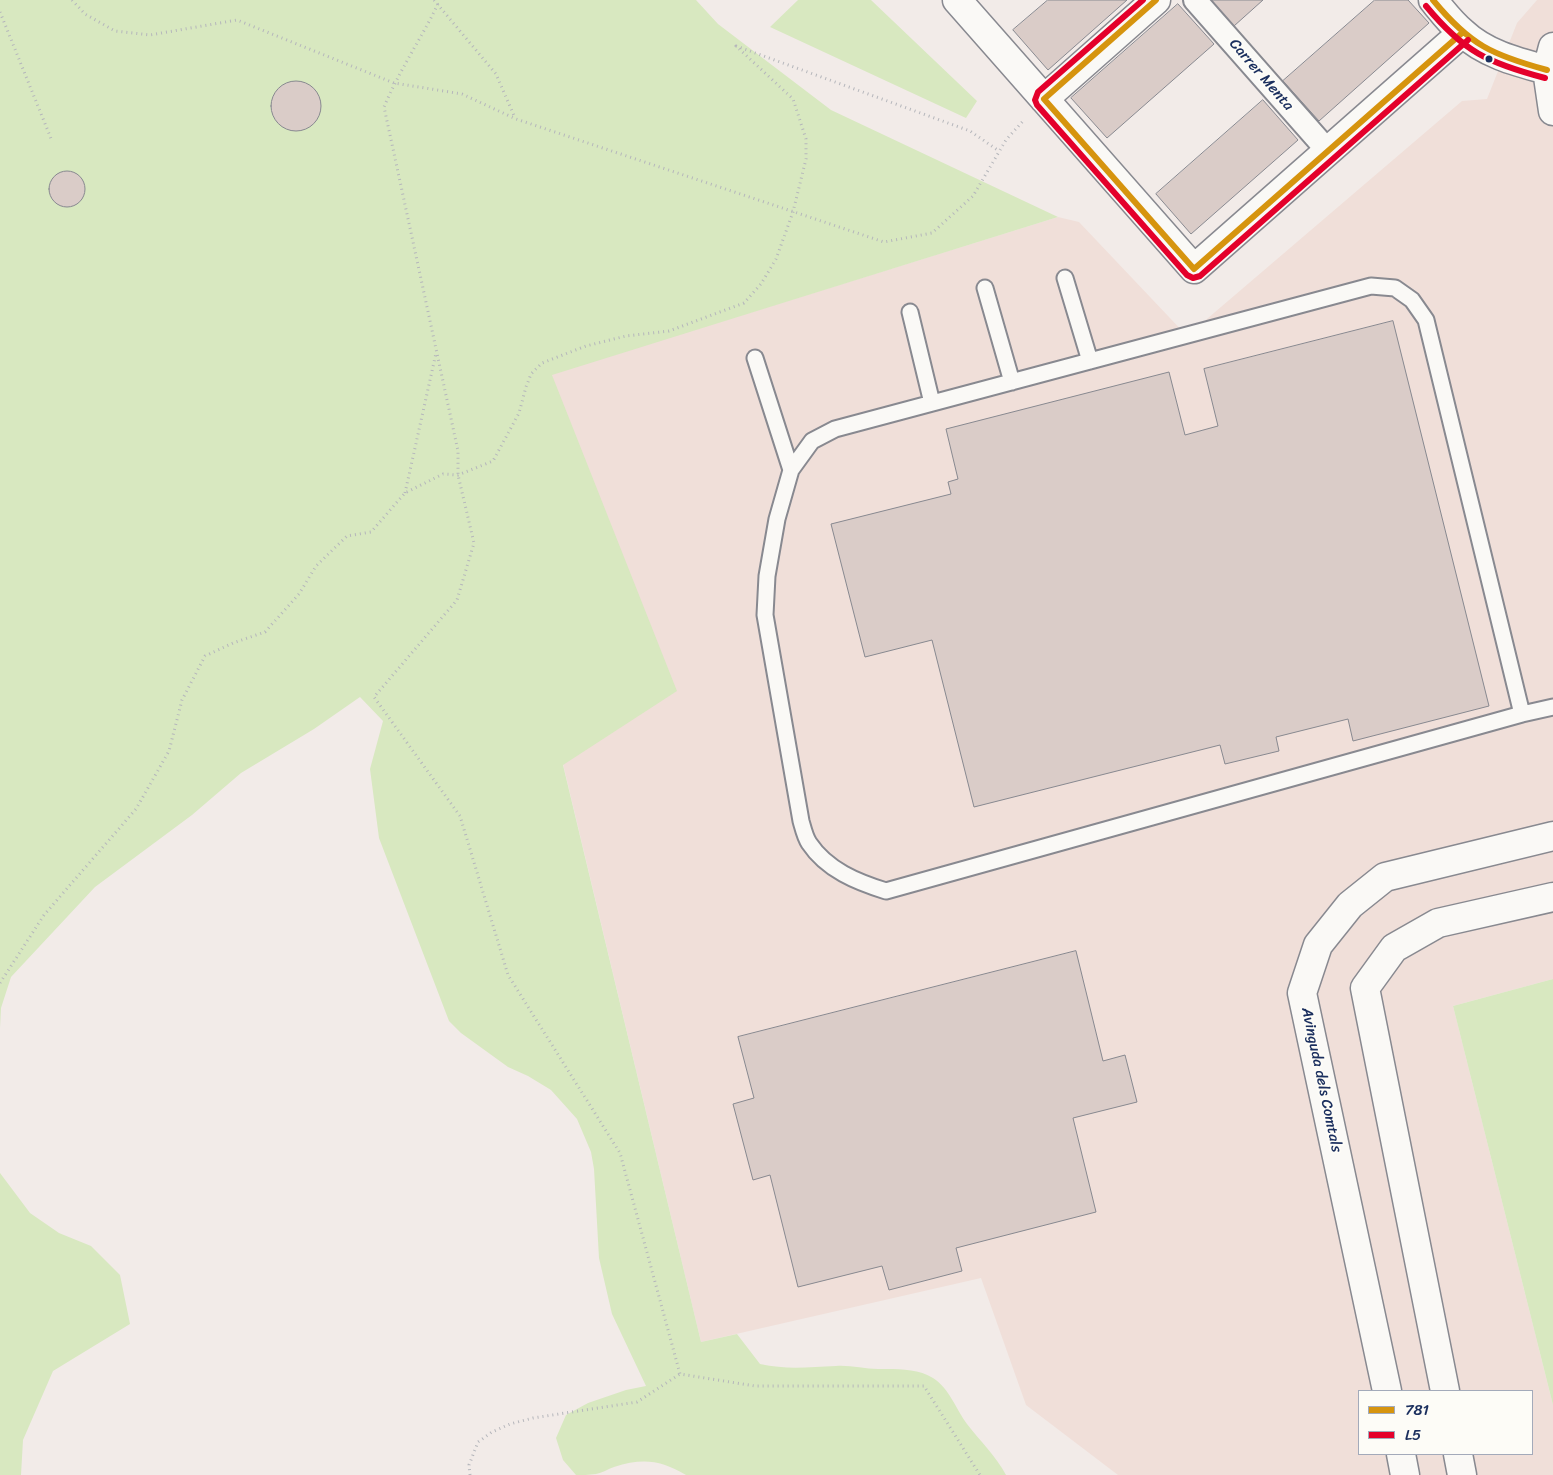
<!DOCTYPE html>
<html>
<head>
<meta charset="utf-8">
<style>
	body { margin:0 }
	#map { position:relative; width:1553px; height:1475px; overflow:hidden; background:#f2ebe8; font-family:Sriracha,sans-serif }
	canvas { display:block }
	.legend { position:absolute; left:1358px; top:1390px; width:175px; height:65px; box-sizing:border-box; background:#fdfcf7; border:1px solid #a3aaba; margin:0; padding:6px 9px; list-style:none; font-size:15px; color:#1b2f5e }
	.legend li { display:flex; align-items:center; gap:10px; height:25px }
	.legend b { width:25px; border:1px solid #a3aaba }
</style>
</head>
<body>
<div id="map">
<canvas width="1553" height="1475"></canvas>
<ul class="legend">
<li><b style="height:6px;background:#d6940e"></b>781</li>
<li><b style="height:6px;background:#e4002b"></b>L5</li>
</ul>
</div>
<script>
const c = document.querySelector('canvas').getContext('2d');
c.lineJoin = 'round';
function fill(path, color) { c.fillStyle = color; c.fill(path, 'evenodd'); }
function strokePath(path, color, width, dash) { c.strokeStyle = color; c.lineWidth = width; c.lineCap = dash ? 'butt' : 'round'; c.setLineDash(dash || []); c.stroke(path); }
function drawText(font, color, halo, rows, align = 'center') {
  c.font = font + ' Sriracha,sans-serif'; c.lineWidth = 4; c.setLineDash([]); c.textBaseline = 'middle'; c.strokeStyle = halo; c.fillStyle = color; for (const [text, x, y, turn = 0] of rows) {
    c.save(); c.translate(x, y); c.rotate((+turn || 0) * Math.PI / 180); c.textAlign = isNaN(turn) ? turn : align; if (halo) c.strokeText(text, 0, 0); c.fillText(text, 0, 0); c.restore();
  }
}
fill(new Path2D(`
	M1537,0h16v979l-100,27 100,399v70h-435l-92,-70 -45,-127 -280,64 -138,-578 -11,-390 506,-157 21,5 108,114 275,-235 25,-2 30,-76zM1359,1391h173v63h-173z`), '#f0dfd9');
fill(new Path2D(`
	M0,0h696l22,24 113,86 227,107 -506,158 125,316 -114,74 138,577 36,-8 23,30c27,6 49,3 76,2 14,-1 28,3 42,3 18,0 39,-1 55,9 16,10 23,31 34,46 13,17 29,32 39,51h-320c-26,-15 -43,-17 -72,-8 -6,2 -12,6 -18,7 -7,1 -14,1 -20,1l-13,-15 -7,-22 10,-23 22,-12 38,-13 20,-4 -34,-72 -13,-56 -5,-89 -3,-17 -14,-33 -26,-29 -23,-14 -20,-9 -47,-34 -12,-12 -70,-183 -9,-69 13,-48 -23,-24 -46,32 -73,44 -49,42 -97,72 -84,90 -10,31 -1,20z
	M798,0h73l106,101 -11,17 -196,-91z
	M1553,979v426l-100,-399z
	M0,1173l30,40 29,20 32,13 29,29 10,49 -77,47 -30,69 -2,35h-21z`), '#d8e8c0');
const building = new Path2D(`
	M1048,0h79l-79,70 -35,-40z
	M1211,0h52l-29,26z
	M1375,0h33l21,23 -110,98 -36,-40z
	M1178,4l36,40 -107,94 -36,-40z
	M271 106a25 25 0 1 1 50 0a25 25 0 1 1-50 0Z
	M1263,100l35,40 -107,94 -35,-40z
	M49 189a18 18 0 1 1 36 0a18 18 0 1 1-36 0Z
	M1393,321l96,385 -136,35 -5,-22 -72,18 3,14 -54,13 -5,-19 -246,62 -42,-167 -67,17 -34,-133 120,-30 -3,-12 10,-3 -12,-50 223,-57 16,63 33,-9 -14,-57z
	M1076,951l27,110 22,-6 12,47 -64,16 23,94 -140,36 6,23 -73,19 -7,-24 -84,21 -28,-112 -17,5 -20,-76 21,-6 -16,-61z`);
fill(building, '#daccc8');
strokePath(building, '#888990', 1);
const service = new Path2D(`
	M1065,278l25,83
	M985,288l27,94
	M910,312l22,91
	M755,358l36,112
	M1522,714l-96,-394 -14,-20 -17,-12 -24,-2 -536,143 -23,12 -21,29 -14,49 -10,57 -2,39 36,206c2,7 4,16 8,22 18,27 48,39 77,48l636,-177 31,-7`);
const pedestrian = new Path2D(`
	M1195,0l133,151`);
const minor = new Path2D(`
	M957,0l237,269 268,-236
	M1433,0c9,11 18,23 29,32 23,22 55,30 85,38
	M1553,47l-6,23 6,41
	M1044,99l112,-99
	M1387,1391l-85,-398 16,-48 32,-40 35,-28 168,-41
	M1445,1391l-80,-403 29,-40 44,-25 115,-26
	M1401,1454l4,21
	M1458,1454l4,21`);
strokePath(service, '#888990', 19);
strokePath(pedestrian, '#888990', 26);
strokePath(minor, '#888990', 31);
strokePath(new Path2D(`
	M72,0l13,14 30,17 35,4 87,-15 157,63 68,11 54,25 368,123 48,-9 41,-37 33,-56 17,-19
	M434,0l62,74 19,44
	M438,4c-17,35 -39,67 -54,103l74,344v24l16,68 -17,57 -83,97 86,119 48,159 112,178 60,221 75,12h169l56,89
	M0,12l52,129
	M405,493l31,-140
	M0,983l44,-68 92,-106 33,-58 13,-51 23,-44 28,-13 32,-11 34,-38 17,-28 31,-30 24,-4 34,-39 38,-19 15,1 35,-14 26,-48 7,-26 5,-13 11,-11 44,-17 40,-10 43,-5 75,-28 17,-19 15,-25 17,-47 13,-53v-20l-13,-40 -57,-53 234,85 29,20
	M470,1475l-1,-10 9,-23 14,-10 18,-8 23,-6 104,-16 43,-28`), '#b5b6bb', 3, [1, 4]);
strokePath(service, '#faf9f6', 15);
strokePath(pedestrian, '#faf9f6', 22);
strokePath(minor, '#faf9f6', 28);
strokePath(new Path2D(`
	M1433,0c37,45 59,55 114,70
	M1044,99l150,170
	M1044,99l112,-99
	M1194,269l268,-236`), '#d6940e', 6);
strokePath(new Path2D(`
	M1143,0l-105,92 -3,8 2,5 150,170 6,3 7,-2 268,-236
	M1426,6c38,46 62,57 119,72`), '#e4002b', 6);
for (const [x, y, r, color] of [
	[1489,59,4.5,"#1b2f5e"]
]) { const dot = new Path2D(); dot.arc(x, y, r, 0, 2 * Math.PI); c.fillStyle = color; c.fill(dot); strokePath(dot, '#fdfcf7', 2); }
drawText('15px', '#1b2f5e', '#fdfcf7', [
	["Carrer Menta",1261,75,49],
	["Avinguda dels Comtals",1321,1080,78]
]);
</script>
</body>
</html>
